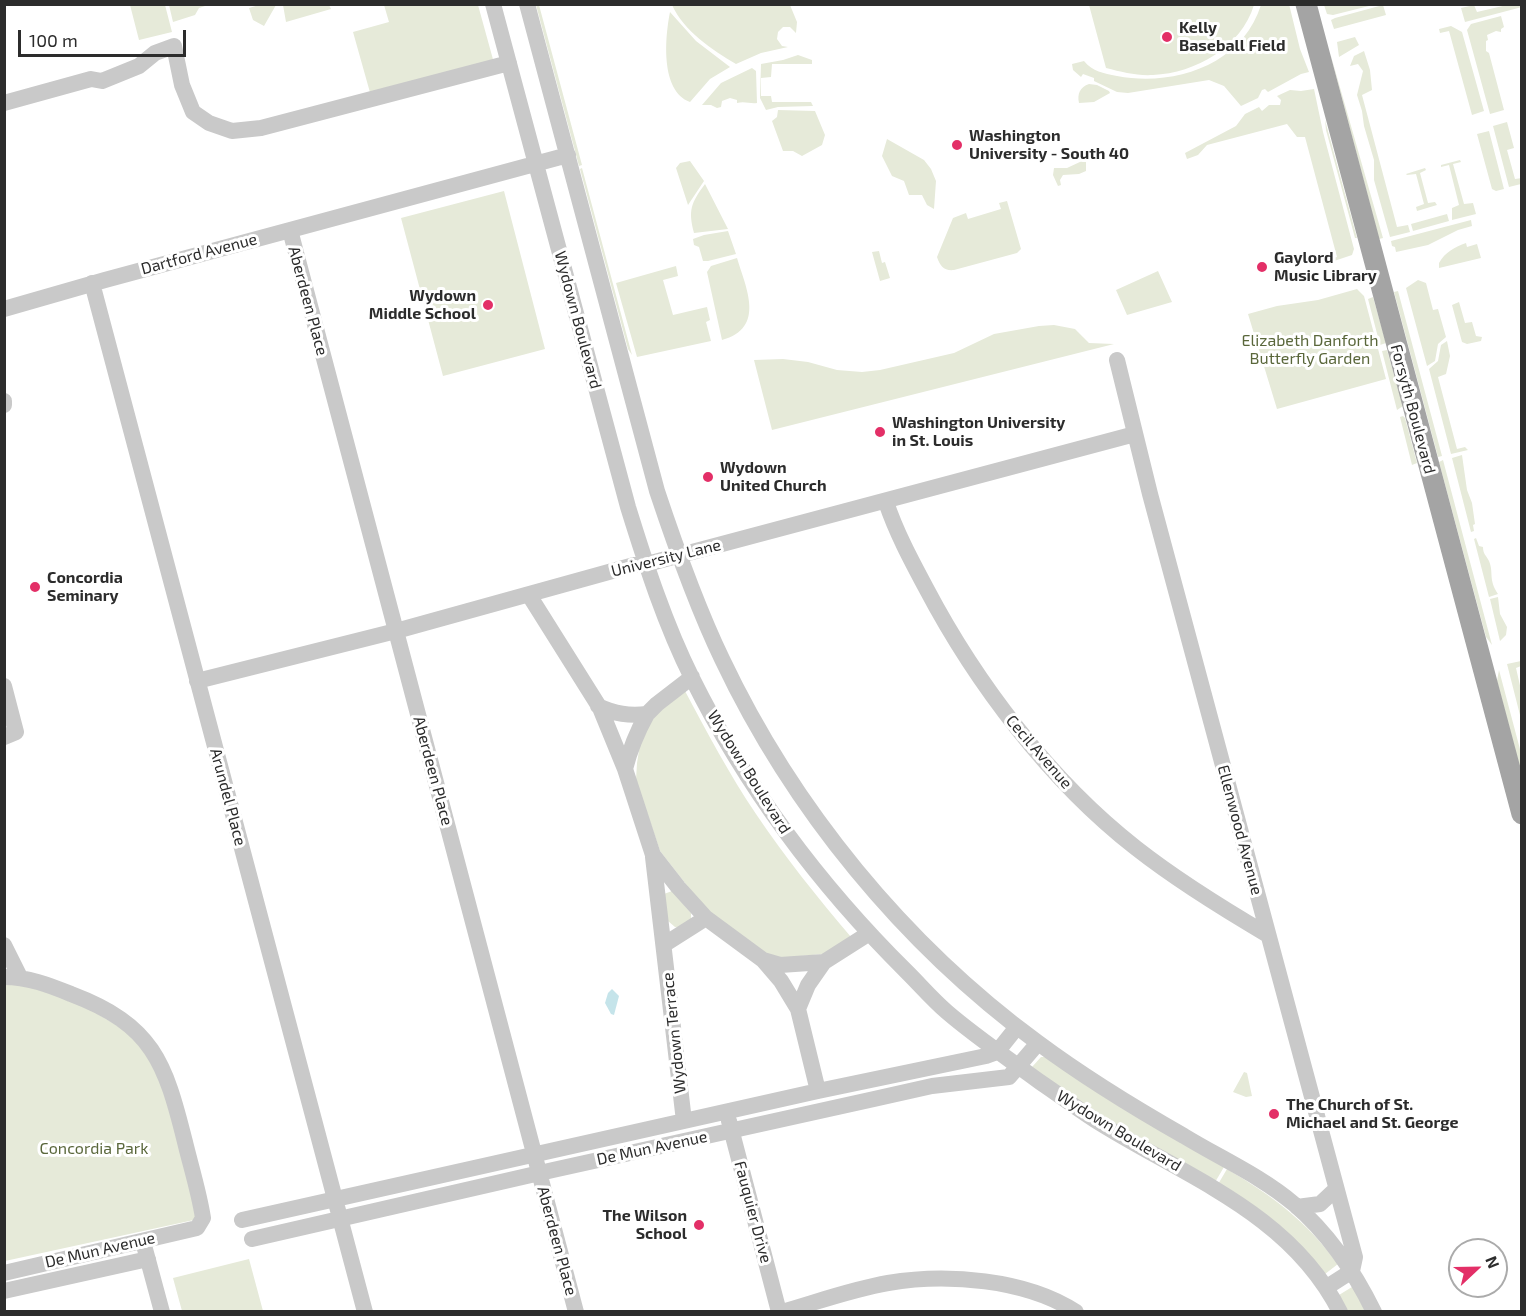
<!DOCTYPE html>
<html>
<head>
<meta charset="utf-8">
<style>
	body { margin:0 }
	#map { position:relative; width:1526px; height:1316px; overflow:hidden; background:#fff; font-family:"Exo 2",sans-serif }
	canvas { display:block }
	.frame { position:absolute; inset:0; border:6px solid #2c2c2c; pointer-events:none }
	.north { position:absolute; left:1448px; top:1238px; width:60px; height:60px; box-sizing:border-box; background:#fff; border:2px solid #ababab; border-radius:50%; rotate:68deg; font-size:16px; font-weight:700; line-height:24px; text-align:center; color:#2c2c2c }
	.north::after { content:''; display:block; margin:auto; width:21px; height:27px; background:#e32f67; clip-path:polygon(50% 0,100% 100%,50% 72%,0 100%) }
	.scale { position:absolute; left:18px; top:30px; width:168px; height:27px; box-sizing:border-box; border:3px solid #2c2c2c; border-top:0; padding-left:8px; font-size:18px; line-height:21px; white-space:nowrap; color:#2c2c2c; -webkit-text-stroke:4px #fff; paint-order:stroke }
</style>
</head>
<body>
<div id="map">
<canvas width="1526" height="1316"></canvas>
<div class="frame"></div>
<div class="north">N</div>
<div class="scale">100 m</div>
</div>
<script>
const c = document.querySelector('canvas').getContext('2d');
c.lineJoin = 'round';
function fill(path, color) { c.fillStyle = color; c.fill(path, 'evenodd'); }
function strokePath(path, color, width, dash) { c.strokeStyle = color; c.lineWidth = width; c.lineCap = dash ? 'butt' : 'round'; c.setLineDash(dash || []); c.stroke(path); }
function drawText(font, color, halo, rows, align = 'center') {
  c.font = font + ' "Exo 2",sans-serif'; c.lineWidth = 6; c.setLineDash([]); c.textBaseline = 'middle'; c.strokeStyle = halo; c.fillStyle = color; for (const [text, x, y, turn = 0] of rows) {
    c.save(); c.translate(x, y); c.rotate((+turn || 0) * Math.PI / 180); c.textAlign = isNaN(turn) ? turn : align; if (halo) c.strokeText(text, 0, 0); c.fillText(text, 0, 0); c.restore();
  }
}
fill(new Path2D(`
	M1289,4l11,45 9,23 -8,2 -33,18 -3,-3 -3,1 -4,8 -17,8 -17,-20 -15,-6 -81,13 -11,-1 -23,-11v-3l-11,-4 -2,3 -8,-7 -1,-6 12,-3c9,11 19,12 33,15 57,11 125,-11 144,-71z
	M130,5h35l7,27 -33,8z
	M169,5v-1l39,1 -9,3 -4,7 -22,7z
	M259,5h17l-12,21 -11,-6 -4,-12z
	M283,5h46l2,4 -45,13z
	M384,5h94l16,58 -123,33 -18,-64 36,-10z
	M536,5h3l43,160 -3,1z
	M672,5h118l7,17 -1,11 -6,-6h-7l-5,5 -1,7 5,7 6,1 -27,6 -25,11c-24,-14 -52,-33 -64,-59z
	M1089,5v-1l165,1c-13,42 -58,68 -101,70 -16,1 -31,-3 -47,-7z
	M1324,5v-1l49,1 -40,10 -6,-1z
	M1383,5l3,10 -52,14 -3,-9 4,-2z
	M1474,5l3,7 30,-7h14l1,2 -57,15 -4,-14z
	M670,12l26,29 34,26 -20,12 -20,23c-30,-11 -25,-65 -20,-90z
	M1501,16l3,11 -3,2v3l-5,-1 -9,4 1,5 -2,1v10l3,2 15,57 -14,4 -23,-84 4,-6z
	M1451,26l11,6 22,79 -12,4 -23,-84 -9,2 -1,-4z
	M1355,37l4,8 -20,12 -2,-15z
	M1329,49l54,189 -4,1z
	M1364,51l6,19 2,20 -10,5 35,132 11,-2 2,7 -20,5 -16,-57v-20l-10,-34 -2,-15 -5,-16 6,-24 -5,-7 -8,2 4,-10z
	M798,55l14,5v4h-40l-1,13 -10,1v18h10l1,6h39l2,4 -35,1 -12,3 -6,-12 1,-34 22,-4z
	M752,68l4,3 1,32c-7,1 -12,-2 -20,0v-3l-7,-2 -8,3 -1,6 -4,1 -6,-3h-9l19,-22z
	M1089,84l8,1 12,6 1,2 -16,9 -15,1c-2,-9 1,-16 10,-19z
	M1314,89l9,43 31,117 -2,6 -21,7h-3l1,-3 8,-2 -32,-120h-8l-10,-13 -80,21 -9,10 -11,4 -2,-6 51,-27 9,-12 14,-7 3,4 7,-6h11l1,-5 -4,-4 13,-6 11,1z
	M778,110l37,1 10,24 -3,10 -20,11 -9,-5h-10l-11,-30 5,-4z
	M1325,120l32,118h-2l-29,-108z
	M1507,122l7,26 -7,2 8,29 7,-1 -1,6 -12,3 -16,-61z
	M1489,131l15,58 -8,2 -4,-2 -15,-55z
	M887,139l37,21 7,9 5,12 -2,28 -7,-4 -5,-10h-13l-5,-14 -12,-5 -10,-20z
	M1460,160l1,2 -8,2 11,40 9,-1 3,11 -24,6v-12l7,-3 -10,-40 -8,2v-2z
	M690,161l14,20 -16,24 -12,-37 4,-5z
	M1082,161l4,1v9l-7,3 -16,1 -3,5 1,5 -3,1 -5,-11 1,-7h13z
	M582,168l50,187 -4,-6 -48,-180z
	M1425,168l1,2 -6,3 8,30 7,-1 2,3 -20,6 -1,-4 8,-3 -8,-30 -9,1 -1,-1z
	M705,184l23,45 -34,4c-6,-23 -3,-30 11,-49z
	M504,191l41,158 -102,27 -42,-158z
	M1007,201l14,48 -4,4 -63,17c-10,1 -14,-4 -17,-13l16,-39 13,-5 2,6 33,-10 -2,-6z
	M1447,214l2,7 -36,10 -2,-7z
	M1471,220l1,6 -14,4 -30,15 -32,7 -1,-5 -3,-1 -1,-5z
	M728,231l8,23 -28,7h-5l-4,-14 -5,-2 -1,-6 11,-4z
	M1466,243l1,4 10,-3 4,14 -42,10v-5c6,-11 16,-16 27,-20z
	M879,251l3,12 3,-1 5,16 -10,3 -8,-29z
	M737,258c9,30 29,70 -15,82l-15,-68 4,-6z
	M676,266l2,10 -15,4 10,35 34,-8 3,13 -4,2 5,19 -74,16 -21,-74z
	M1158,271l14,31 -45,13 -11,-25z
	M1418,280l8,3 7,27 5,-1 8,28 -8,7 -3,17 -8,5 -21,-78z
	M1357,289l7,7 22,83 -109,30 -29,-95 29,-8 41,-6z
	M1398,291l44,165 -4,1 -44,-165z
	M1373,297l13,46 -6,2 -12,-46z
	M1459,302l6,21 7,-1 4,14 6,1 -1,4 -14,3 -5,-2 -10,-37z
	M1054,325l21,4 14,14 25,1 -342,86 -18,-70 29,-1 25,3 29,8 25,2 18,-2 74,-17 40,-19 45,-8z
	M1447,341l3,15 -4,18 -8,3 19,72 8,-2 3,3 -17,4 -22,-85 9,-8 3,-16z
	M1387,350l16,56 -6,4 -15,-59z
	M1403,416l2,2 12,45 -5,2 -12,-48z
	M1462,455l5,35 5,13 3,21 -2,1 1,6 -3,1 -19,-74z
	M1443,460l49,185 -6,-8 -47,-175z
	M1476,538l3,8 4,1c0,7 3,8 6,14 5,12 -1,18 9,33l-9,3 -15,-58z
	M1498,597l2,17 7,13 -1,8 -6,6 -10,-42z
	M1521,661v5l-5,2 5,22v29l-14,-55z
	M1499,670l22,83v19l-24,-91z
	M685,691c22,41 44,83 71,123 29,43 61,83 95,123l-28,17 -44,4 -15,-6 -50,-36 -15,-15 -39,-50 -24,-71 1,-17 3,-19 8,-18 10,-14z
	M672,891l19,22v6l-11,9 -5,-1 -7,-6 -4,-27z
	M4,977l46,8 99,60 54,173 -198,43z
	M1041,1057h4l179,110 -10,17 -86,-48 -96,-69z
	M1244,1072l3,1 5,23 -6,1 -13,-5z
	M1227,1169c47,28 78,51 111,95l-13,10 -108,-88z
	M249,1259l14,52h-81l-9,-33z
	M1352,1287l16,24h-22l-7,-16z`), '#e6ead9');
fill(new Path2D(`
	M612,989l7,7 -5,19 -3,-1 -6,-11 3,-10z`), '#c5e4ea');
strokePath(new Path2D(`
	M493,4l135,503c18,58 37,117 64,171 55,111 128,208 216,295 13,13 25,27 39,39 29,25 62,47 93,70 18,12 36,26 55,38 88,56 195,92 245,192
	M527,4l130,487c19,57 39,114 65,168 71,150 182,285 315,383 47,35 96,65 147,94 36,22 77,40 110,68 34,29 60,67 80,108
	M4,103l87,-24 11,2 37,-15 16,-13 19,-7 8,39 11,27 16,11 23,8 29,-3 248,-65
	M290,230l286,1082
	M92,283l273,1029
	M4,309l101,-29 463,-125
	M1117,360l33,134 205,763 -3,14 -25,16
	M4,401v4
	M886,502c10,30 25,58 40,86 50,95 124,193 210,260 42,33 86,60 132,87
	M529,595l71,113 25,61 28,86 25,32 28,31 57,42 18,21 17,28 20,82
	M197,681l199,-50 238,-66 13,-1 488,-130
	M4,686l12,46 -12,5
	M598,706c17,8 31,10 49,8l10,-10 35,-27
	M625,769c5,-20 12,-37 22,-55
	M653,857l31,264
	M665,944l41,-26
	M4,945l16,32
	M763,960l17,5 44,-3 44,-28
	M4,977c24,0 45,8 67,17 82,31 94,68 114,148 6,25 14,50 18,76l-6,10 -193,45
	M798,1009l10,-24 16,-23
	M729,1121l50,191
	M1297,1207l23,-3 16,-15
	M242,1220l576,-129 168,-35 11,-4 20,-25
	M252,1239l301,-69 321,-71 58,-13 77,-9 29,-34
	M145,1249l17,63
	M4,1291l144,-32
	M782,1312c35,-10 71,-23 106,-29 58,-10 138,-4 188,29`), '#c9c9c9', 16);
strokePath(new Path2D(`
	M1306,4l216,810`), '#a4a4a4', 21);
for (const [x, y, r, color] of [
	[1167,37,6,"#e32f67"],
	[957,145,6,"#e32f67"],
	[1262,267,6,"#e32f67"],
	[488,305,6,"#e32f67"],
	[880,432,6,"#e32f67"],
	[708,477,6,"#e32f67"],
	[35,587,6,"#e32f67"],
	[1274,1114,6,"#e32f67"],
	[699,1225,6,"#e32f67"]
]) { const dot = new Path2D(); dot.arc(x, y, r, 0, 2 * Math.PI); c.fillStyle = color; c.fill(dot); strokePath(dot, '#fff', 2); }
drawText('bold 16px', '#2c2c2c', '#fff', [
	["Kelly",1179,28],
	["Baseball Field",1179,46],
	["Washington",969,136],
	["University - South 40",969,154],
	["Gaylord",1274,258],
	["Music Library",1274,276],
	["Wydown",476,296,"right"],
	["Middle School",476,314,"right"],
	["Washington University",892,423],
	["in St. Louis",892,441],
	["Wydown",720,468],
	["United Church",720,486],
	["Concordia",47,578],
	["Seminary",47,596],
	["The Church of St.",1286,1105],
	["Michael and St. George",1286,1123],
	["The Wilson",687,1216,"right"],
	["School",687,1234,"right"]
], 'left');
drawText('16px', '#2c2c2c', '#fff', [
	["Dartford Avenue",199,254,-15],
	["Aberdeen Place",308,301,75],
	["Wydown Boulevard",578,320,75],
	["Forsyth Boulevard",1413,409,75],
	["University Lane",666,558,-14],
	["Cecil Avenue",1039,752,49],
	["Aberdeen Place",433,771,75],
	["Wydown Boulevard",749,772,58],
	["Arundel Place",228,797,75],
	["Ellenwood Avenue",1240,830,75],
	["Wydown Terrace",674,1033,-96],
	["Wydown Boulevard",1119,1131,31],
	["De Mun Avenue",652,1148,-12],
	["Fauquier Drive",753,1212,75],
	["Aberdeen Place",557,1241,75],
	["De Mun Avenue",100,1250,-13]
]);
drawText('16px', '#5a673b', '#fff', [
	["Elizabeth Danforth",1310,341],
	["Butterfly Garden",1310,359],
	["Concordia Park",94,1149]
]);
</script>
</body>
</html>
